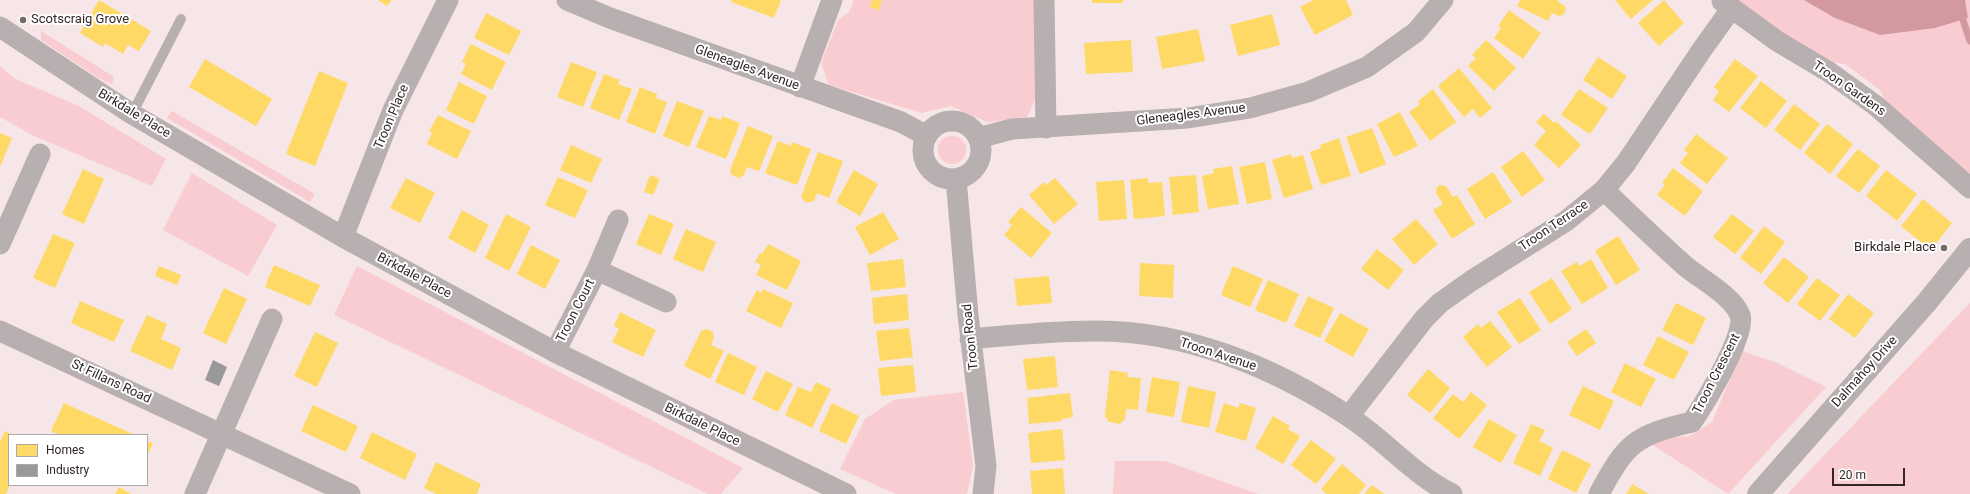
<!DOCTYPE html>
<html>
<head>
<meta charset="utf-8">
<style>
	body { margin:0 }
	#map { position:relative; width:1970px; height:494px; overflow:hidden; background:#f7e6e7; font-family:Roboto,sans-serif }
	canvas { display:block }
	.legend { position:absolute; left:8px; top:434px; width:140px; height:52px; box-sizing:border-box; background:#fff; border:1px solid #ada8a9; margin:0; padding:5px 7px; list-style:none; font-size:12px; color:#322627 }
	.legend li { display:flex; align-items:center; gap:8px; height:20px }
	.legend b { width:20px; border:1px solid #ada8a9 }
	.scale { position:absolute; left:1832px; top:468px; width:73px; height:18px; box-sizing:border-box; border:2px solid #322627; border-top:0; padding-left:5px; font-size:12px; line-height:14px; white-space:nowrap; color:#322627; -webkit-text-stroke:3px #fff; paint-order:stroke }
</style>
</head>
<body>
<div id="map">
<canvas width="1970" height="494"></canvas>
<ul class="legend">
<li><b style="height:11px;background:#ffd966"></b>Homes</li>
<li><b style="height:11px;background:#999"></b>Industry</li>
</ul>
<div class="scale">20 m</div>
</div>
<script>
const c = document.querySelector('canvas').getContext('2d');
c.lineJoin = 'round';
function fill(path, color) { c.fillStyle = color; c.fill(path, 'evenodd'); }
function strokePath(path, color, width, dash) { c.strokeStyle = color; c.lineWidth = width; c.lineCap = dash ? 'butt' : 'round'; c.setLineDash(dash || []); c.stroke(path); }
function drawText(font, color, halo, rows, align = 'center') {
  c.font = font + ' Roboto,sans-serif'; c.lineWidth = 4; c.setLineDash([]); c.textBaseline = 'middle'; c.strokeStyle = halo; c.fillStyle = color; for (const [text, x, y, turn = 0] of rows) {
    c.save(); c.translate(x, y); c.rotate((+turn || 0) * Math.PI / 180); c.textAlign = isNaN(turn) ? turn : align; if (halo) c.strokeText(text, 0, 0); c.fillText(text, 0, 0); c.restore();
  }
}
fill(new Path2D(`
	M854,0h181l1,98 -9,19 -40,5 -36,-16 -29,7 -93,-28 -8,-22 17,-43 11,-8z
	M1733,0h237v179l-83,-75 -7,-14 -35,-26 -19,-3z
	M41,31l73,46 -2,7 -14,-6 -57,-38z
	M0,66l15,13 64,27 87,53 -14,27 -118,-50 -34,-19z
	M172,111l143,83 -5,8 -143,-84z
	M938 150a14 14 0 1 1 28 0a14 14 0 1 1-28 0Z
	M192,173l85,52 -29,51 -85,-46z
	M357,266l386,202 -22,26h-13l-374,-179z
	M1970,303v191h-183z
	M1742,351l35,12 49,24 -98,107 -78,-51 18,-7 20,1 24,-15z
	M963,392l10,74 -6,28h-71l-56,-25 25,-50 29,-19z
	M1115,461h50l93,33h-145z`), '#f8ccd0');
fill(new Path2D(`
	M1804,0h161l3,18 -33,10 -55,7 -45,-17z`), '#d399a0');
fill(new Path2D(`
	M99,0l52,31 -12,20 -11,-6 -5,9 -18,-11 -2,4 -23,-14z
	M378,0h14l-5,6z
	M732,0h49l-7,18 -43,-16z
	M872,0h10l-3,10 -9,-3z
	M1092,0h31v3h-31z
	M1313,0h33l7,15 -38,20 -15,-28z
	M1520,0h38v2l6,3 2,4 -3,6 -4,1 -7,-3 -4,8 -31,-15z
	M1615,0h38l-22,19z
	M1664,0l20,23 -25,23 -21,-23z
	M1509,10l32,23 -18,26 -29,-21 7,-10 -3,-2z
	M486,13l35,18 -12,24 -35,-17z
	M1272,14l8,31 -42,11 -8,-31z
	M1198,29l7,32 -43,8 -6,-32z
	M1131,40l2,32 -47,2 -2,-31z
	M1486,40l30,28 -22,23 -26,-25 8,-8 -4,-3z
	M471,44l35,18 -14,28 -31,-16 5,-10 -4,-2z
	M1598,57l29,19 -15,23 -29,-19z
	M205,59l67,40 -16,27 -67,-39z
	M1735,59l23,17 -29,36 -16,-12 6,-9 -5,-4z
	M571,62l26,10 -14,35 -26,-10z
	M1459,68l33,40 -12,10 -7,-9 -9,8 -26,-31z
	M319,71l29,12 -33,83 -29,-12z
	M604,74l16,6 -2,4 14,5 -13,31 -29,-12z
	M1761,81l26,20 -21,27 -26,-20z
	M459,82l28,14 -13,28 -28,-14z
	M640,87l17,7 -1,4 11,4 -12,32 -29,-12z
	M1433,89l23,33 -26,19 -21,-29 11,-8 -2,-3z
	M1579,89l29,19 -18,26 -29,-19z
	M677,101l27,10 -15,36 -26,-11z
	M1794,104l26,20 -20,26 -26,-20z
	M1400,112l18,34 -24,11 -17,-33z
	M1544,114l10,9 2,-2 25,24 -22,23 -25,-23 12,-14 -10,-9z
	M438,115l33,16 -14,28 -30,-15 5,-12 -3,-1z
	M709,116l12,4 1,-4 18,7 -14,36 -30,-12z
	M1827,124l26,20 -23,30 -26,-21z
	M748,126l25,10 -14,35 -12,-4 -3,8 -5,3 -7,-3 -2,-5z
	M1372,128l14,36 -26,10 -14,-37z
	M0,133l12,5 -12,29z
	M1696,134l32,24 -21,26 -27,-21 8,-10 -4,-3z
	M1339,138l12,38 -30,9 -11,-33 11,-4 -1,-3z
	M778,141l13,5 1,-4 19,7 -14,36 -32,-12z
	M571,145l31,14 -11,24 -31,-13z
	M1858,149l22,17 -21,27 -23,-17z
	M1523,151l22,29 -23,17 -21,-30z
	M818,152l25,9 -14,37 -12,-5 -3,8 -8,2 -5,-6z
	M1291,154l1,4 11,-3 10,34 -29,9 -12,-38z
	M1265,162l7,37 -25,5 -8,-37z
	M1232,166l7,38 -31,5 -6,-33 12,-3 -1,-4z
	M1673,168l30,23 -18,25 -28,-21 8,-10 -3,-2z
	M83,169l21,10 -20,45 -22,-10z
	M854,170l24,14 -18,32 -24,-14z
	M1886,170l31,24 -20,27 -31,-25z
	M1493,172l19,30 -27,17 -18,-30z
	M650,175l10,4 -7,16 -9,-3z
	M1196,175l3,37 -26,3 -4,-38z
	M558,177l30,13 -13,28 -30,-13z
	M406,178l29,15 -15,30 -30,-15z
	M1055,178l23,26 -24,20 -25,-29 15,-13 2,3z
	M1148,178v5l14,-1 3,34 -31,3 -4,-39z
	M1124,180l3,39 -28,2 -3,-39z
	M1440,185l6,1 7,11 4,-2 18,29 -23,15 -19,-29 10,-6 -7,-11 1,-6z
	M1923,199l29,24 -21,27 -30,-24z
	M1021,207l31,26 -21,25 -27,-23 8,-10 -4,-3z
	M462,210l27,15 -14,28 -27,-15z
	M883,212l16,27 -29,16 -15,-28z
	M506,214l25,13 -22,44 -24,-13z
	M649,214l25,10 -13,31 -25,-11z
	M1732,214l22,17 -19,23 -22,-17z
	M1416,219l22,25 -24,21 -22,-26z
	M1764,226l21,16 -24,32 -21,-16z
	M686,229l30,13 -13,30 -30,-13z
	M53,234l22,9 -20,45 -22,-10z
	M1618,236l22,34 -24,15 -21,-34z
	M768,244l33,17 -14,29 -31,-15 5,-10 -6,-3 5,-9 2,1z
	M531,245l29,15 -15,29 -28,-15z
	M1377,249l27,21 -16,20 -27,-21z
	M1784,257l25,20 -21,26 -25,-20z
	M903,259l3,28 -35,4 -4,-28z
	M1591,259l17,29 -26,16 -21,-33 16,-9 3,4z
	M1140,263l34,2 -1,33 -34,-2z
	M274,265l46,20 -10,21 -45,-19z
	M159,266l22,9 -4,10 -22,-9z
	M1233,266l30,13 -13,28 -29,-12z
	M1049,276l3,27 -35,3 -3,-27z
	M1552,278l20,31 -22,15 -21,-32z
	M1817,278l23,17 -20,26 -23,-17z
	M1268,280l31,14 -13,29 -31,-13z
	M224,288l23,11 -21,45 -23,-11z
	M763,289l30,14 -12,25 -35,-17 11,-21 4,3z
	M907,294l2,26 -35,4 -2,-26z
	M1848,294l26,19 -19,25 -26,-19z
	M1308,296l26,12 -14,30 -26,-12z
	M1520,298l21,32 -22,14 -22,-32z
	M80,301l44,19 -10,22 -43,-19z
	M1676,303l30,15 -13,27 -31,-15z
	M620,312l36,18 -13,27 -31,-15 7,-13 -5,-3z
	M1340,313l29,16 -16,28 -29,-16z
	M147,315l20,9 -6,15 20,9 -9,22 -42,-19z
	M1490,321l22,26 -25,20 -24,-30 15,-13 3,4z
	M909,328l4,29 -33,4 -4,-30z
	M707,329l6,3 1,6 -3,7 13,6 -14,28 -26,-13 17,-35z
	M1586,329l10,14 -19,13 -10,-14z
	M315,332l23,11 -21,44 -23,-11z
	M1658,336l31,16 -15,28 -31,-15z
	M728,353l29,14 -13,28 -29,-13z
	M1055,356l3,31 -31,3 -4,-31z
	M1625,363l31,16 -15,28 -30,-15z
	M913,365l3,27 -35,4 -3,-28z
	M1428,369l22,19 -20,25 -23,-18z
	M1110,370l18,3 -1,4 14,1 -3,32 -12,-1 -1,10 -5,5 -11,-2 -4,-6z
	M766,371l27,13 -15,28 -26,-13z
	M1152,377l28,5 -6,35 -28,-5z
	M816,382l15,7 -19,39 -27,-13 13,-28 13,5z
	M1188,386l28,6 -7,36 -28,-6z
	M1583,386l31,15 -14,29 -31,-15z
	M1471,392l16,13 -28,34 -26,-21 20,-24 10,8z
	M1070,393l3,24 -11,2v2l-33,3 -2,-26z
	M64,403l22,10 49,22h-76l-8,-4z
	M832,403l27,13 -13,28 -27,-13z
	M1224,403l14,5 2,-5 16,5 -10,33 -31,-9z
	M313,405l45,21 -12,26 -45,-21z
	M1273,416l17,10 -2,3 12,7 -17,28 -28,-16z
	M1489,419l28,16 -16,28 -28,-16z
	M1531,424l14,6 -6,11 14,7 -13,28 -27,-13z
	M1062,429l3,31 -34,3 -3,-30z
	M5,431l8,4h-4v50h1l-4,9h-6v-52z
	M372,432l45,22 -12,26 -45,-22z
	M1311,440l25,19 -20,25 -25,-19z
	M147,441l6,2 -6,13z
	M1562,450l29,14 -15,29 -28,-14z
	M436,462l45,22 -4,10h-41l-12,-6z
	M1342,464l24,21 -7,9h-32l-6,-5z
	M1063,468l2,26h-33l-2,-23z
	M1632,484l17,10h-23z
	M1372,485l12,9h-20z
	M119,487l12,7h-16z`), '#ffd966');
fill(new Path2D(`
	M213,360l14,7 -8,19 -14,-6z`), '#999');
strokePath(new Path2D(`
	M1963,20l7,21`), '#d399a0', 7);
strokePath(new Path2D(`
	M132,114l49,-95`), '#b8afb0', 10);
strokePath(new Path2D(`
	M567,0l43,18 291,104 26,14
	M1044,0l2,128
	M1722,1l55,40 52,31 46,33 95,83
	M0,27l132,87 211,123 212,115 291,142
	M800,87l32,-87
	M923 150a29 29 0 1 1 58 0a29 29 0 1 1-58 0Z
	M978,138l34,-9 176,-11 62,-10 58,-16 59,-25 49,-35 27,-32
	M956,179l12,136 18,151 -3,28
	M343,237l50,-127 55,-110
	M0,244l40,-90
	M597,270l69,32
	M0,331l350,163
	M970,339c41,-4 83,-8 124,-8 90,-1 180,36 254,85 36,23 65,59 104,78
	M555,352l42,-82 21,-50
	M1349,416l75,-97 16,-16 31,-22 95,-60 38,-31 22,-27 75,-112 30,-42
	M195,494l77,-175
	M1599,494c27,-51 36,-59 93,-72 12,-18 55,-88 48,-107 -8,-20 -40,-36 -56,-50 -27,-24 -54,-50 -80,-75`), '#b8afb0', 21);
strokePath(new Path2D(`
	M1758,494l169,-192 43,-53`), '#b8afb0', 22);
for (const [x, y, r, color] of [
	[23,20,4,"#77696a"],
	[1944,248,4,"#77696a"]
]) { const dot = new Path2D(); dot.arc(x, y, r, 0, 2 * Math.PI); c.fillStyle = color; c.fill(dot); strokePath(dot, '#fff', 1.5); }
drawText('13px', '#322627', '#fff', [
	["Scotscraig Grove",31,20],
	["Birkdale Place",1936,248,"right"]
], 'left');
drawText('13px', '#322627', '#fff', [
	["Gleneagles Avenue",747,68,20],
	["Troon Gardens",1849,89,35],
	["Birkdale Place",134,114,31],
	["Gleneagles Avenue",1191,115,-7],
	["Troon Place",392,117,-67],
	["Troon Terrace",1554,226,-34],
	["Birkdale Place",414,276,28],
	["Troon Court",576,311,-63],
	["Troon Road",971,337,-96],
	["Troon Avenue",1218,355,18],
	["Dalmahoy Drive",1865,372,-48],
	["Troon Crescent",1717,374,-63],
	["St Fillans Road",111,382,25],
	["Birkdale Place",702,425,26]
]);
</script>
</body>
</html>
